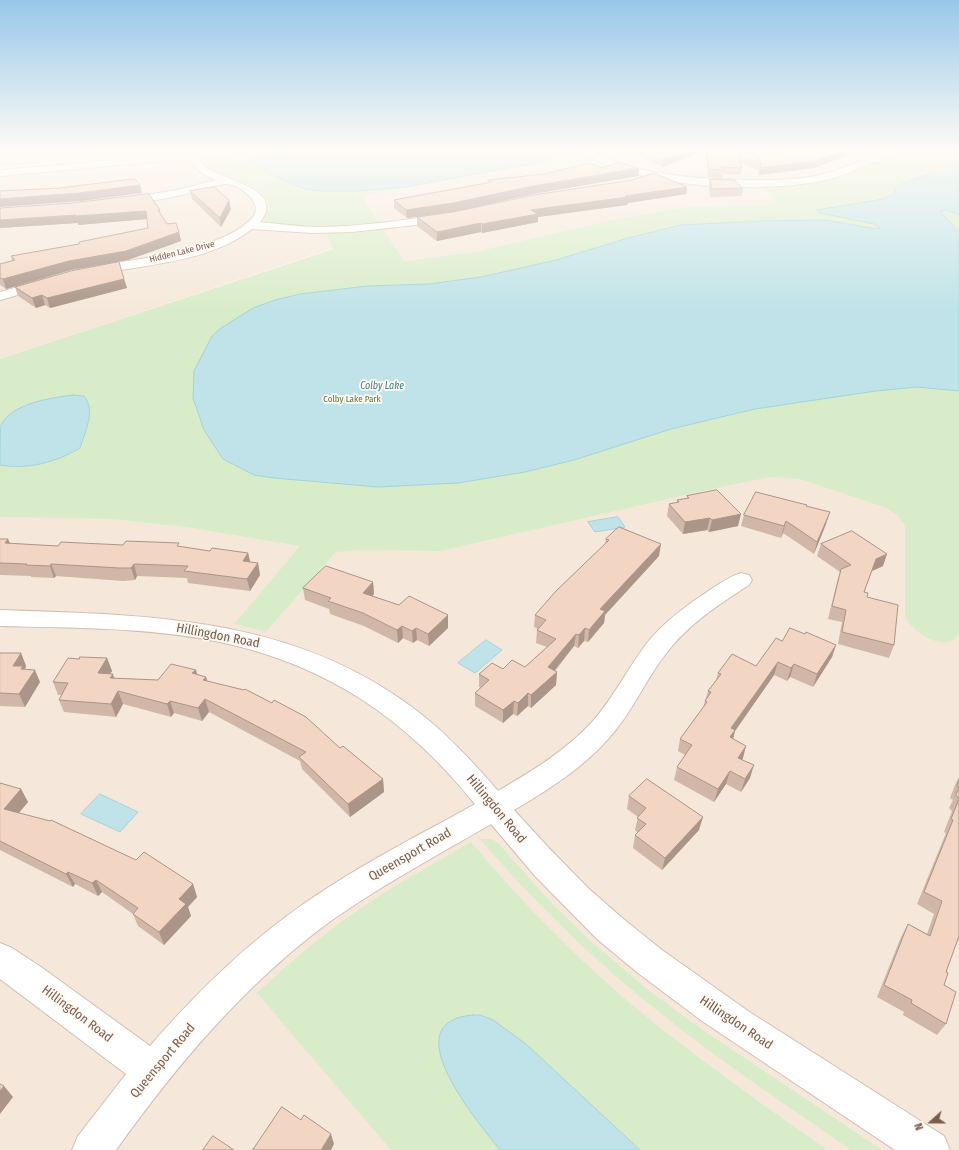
<!DOCTYPE html>
<html>
<head>
<meta charset="utf-8">
<style>
	body { margin:0 }
	#map { position:relative; width:959px; height:1150px; overflow:hidden; background:#fdf6ec; font-family:"Fira Sans Condensed",sans-serif }
	canvas { display:block }
	.north { position:absolute; left:911px; top:1102px; width:40px; height:40px; -webkit-text-stroke:3px #fffaf3; paint-order:stroke; rotate:249deg; font-size:11px; font-weight:700; line-height:16px; text-align:center; color:#7a5c4d }
	.north::after { content:''; display:block; margin:auto; width:14px; height:18px; background:#7a5c4d; clip-path:polygon(50% 0,100% 100%,50% 72%,0 100%) }
</style>
</head>
<body>
<div id="map">
<canvas width="959" height="1150"></canvas>
<div class="north">N</div>
</div>
<script>
const c = document.querySelector('canvas').getContext('2d');
c.lineJoin = 'round';
function fill(path, color) { c.fillStyle = color; c.fill(path, 'evenodd'); }
function strokePath(path, color, width, dash) { c.strokeStyle = color; c.lineWidth = width; c.lineCap = dash ? 'butt' : 'round'; c.setLineDash(dash || []); c.stroke(path); }
function drawText(font, color, halo, rows, align = 'center') {
  c.font = font + ' "Fira Sans Condensed",sans-serif'; c.lineWidth = 3.5; c.setLineDash([]); c.textBaseline = 'middle'; c.strokeStyle = halo; c.fillStyle = color; for (const [text, x, y, turn = 0] of rows) {
    c.save(); c.translate(x, y); c.rotate((+turn || 0) * Math.PI / 180); c.textAlign = isNaN(turn) ? turn : align; if (halo) c.strokeText(text, 0, 0); c.fillText(text, 0, 0); c.restore();
  }
}
fill(new Path2D(`
	M581,151h321l-61,26 -36,6 -42,3 14,18 -86,2 -72,12 -144,34 -71,9 -21,-32 -56,3 6,16 -333,111v-183l215,-21 32,31 8,4 10,8 4,11 -1,5 -5,7 98,-25 181,-33 50,-5z
	M785,468l174,48v634h-959v-635l122,-1 183,27 -71,83 32,8 75,-86z`), '#f5e8da');
fill(new Path2D(`
	M0,151h181l-181,16z
	M263,151h318l11,7 -50,5 -180,33 17,28 -53,3 -63,-4c1,-6 7,-10 6,-17 -3,-25 -57,-24 -69,-47l10,-3z
	M902,151h57v483c-11,21 -49,-2 -54,-19v-89l-8,-11 -13,-8 -84,-28 -29,-2 -46,9 -285,65 -79,-1 -25,2 -70,80 -32,-8 66,-78 -107,-18 -78,-9 -115,-2v-158l333,-110 -7,-17 57,-3 21,32 71,-9 144,-34 72,-12 86,-2 -14,-18 42,-3 36,-6z
	M480,839h11l6,3 56,63 41,39 54,46 52,38 182,122h-31c-60,-42 -121,-82 -178,-127 -71,-55 -135,-116 -193,-184z
	M471,842c55,66 116,127 183,181 56,44 115,86 173,127h-436l-134,-157c33,-31 67,-60 104,-85 35,-24 73,-44 110,-66z`), '#d8ecc9');
const water = new Path2D(`
	M301,151h249l3,1 -1,6 -12,4 -134,25 -52,4h-30l-19,-2 -22,-9 -24,-13 -10,-8c8,-8 40,-7 52,-8z
	M959,160v55l-12,-5 -7,1 19,21v159l-42,-4 -41,4 -121,18 -84,20 -97,31 -49,12 -67,11 -80,4 -104,-9 -20,-3 -31,-16 -19,-29 -11,-32 1,-27 18,-35 9,-8 32,-20 22,-8 25,-6 67,-8 62,-2 52,-7 75,-17 72,-22 53,-13 78,-4 66,-1 52,9 3,-1 -6,-4 -54,-11 -3,-2v-1l66,-11 12,-6 -1,-4c11,-10 29,-12 42,-17 8,-3 16,-8 23,-12z
	M73,395l11,1c12,15 1,36 -4,52 -23,14 -53,22 -80,17 0,-9 0,-33 1,-40 11,-22 50,-27 72,-30z
	M618,517l7,10 -30,5 -7,-10z
	M486,640l16,10 -27,23 -17,-10z
	M100,794l38,18 -18,20 -39,-18z
	M473,1015h7l13,5 33,24 114,106h-140c-21,-27 -109,-129 -27,-135z`);
fill(water, '#bfe3e8');
strokePath(water, '#a5d3da', 1);
const minor = new Path2D(`
	M584,151c12,-1 18,5 28,9 8,4 18,7 26,9 41,9 82,11 124,11 23,0 47,-1 69,-8 19,-5 48,-23 66,-21 -6,6 -17,9 -25,12 -18,8 -37,16 -57,19 -60,10 -141,6 -199,-14 -10,-3 -24,-8 -32,-17z
	M190,152c6,2 13,14 21,18 18,11 75,21 49,52 20,2 41,5 61,5 42,-1 84,-7 125,-13l6,3 -6,3 -31,5 -63,7 -40,1 -60,-4c-41,33 -109,36 -160,46l-5,-1 -1,-3 1,-3 5,-1c42,-8 132,-16 161,-50 12,-15 -16,-34 -28,-33 -16,2 -32,9 -48,12 -18,4 -36,6 -54,9l-4,-1 -1,-2 1,-2 4,-1 54,-9 39,-10c-14,-5 -22,-13 -31,-25z
	M45,279l5,1 2,3 -2,3 -50,14v-8z
	M741,573l8,2 3,5 -3,5c-31,20 -62,40 -84,70 -21,27 -33,58 -56,83 -26,30 -61,52 -95,72l33,36 41,42 33,29 41,33 86,61 196,125 6,14h-55l-193,-129 -64,-48 -41,-34 -62,-63 -44,-52c-55,32 -111,62 -163,99 -84,62 -152,143 -212,227h-44l6,-14 48,-62 -126,-95v-36l12,5 29,19 109,79c46,-53 97,-103 155,-143 54,-38 113,-67 170,-99 -69,-85 -147,-139 -255,-162 -72,-15 -147,-14 -220,-16v-16c150,5 297,6 421,104 29,23 53,49 77,77 34,-20 69,-41 95,-70 21,-24 35,-53 54,-78 16,-20 36,-35 57,-49 12,-8 24,-17 37,-21z`);
const secondary = new Path2D(`
	M214,151h31l-5,3 -240,22v-6z`);
strokePath(minor, '#d1beb0', 2);
strokePath(secondary, '#d6c0b0', 2);
fill(minor, '#fff');
fill(secondary, '#fff');
fill(new Path2D(`
	M627,151h124l7,10 1,-5 25,-5h75l-45,17 -55,7 -1,-6v1l-18,-7 2,5 -2,7 -17,-1v4l-15,-1 -3,-26 -43,16z
	M603,168h36l-1,8 -105,18 -80,18 -46,6 -13,-10v-8l94,-17v-3z
	M710,179l33,9 -1,8 -32,1 -1,-11z
	M687,187l-1,7 -58,9 -1,2 -89,12v5l-56,11 -1,-1 -44,9 -20,-15v-9z
	M190,191l41,18 -10,18 -29,-28z
	M0,208l160,2 1,5 6,9 12,8 2,9 -53,19 -57,10 -65,19 -6,-4v-21l12,-3 -1,-5 68,-12 69,-16 -1,-9 -69,6v-2l-78,5z
	M124,279l3,9 -77,20 -5,-3 -9,3 -18,-12 -3,-9z
	M687,496l51,30 -29,6 -2,-2 -24,4 -16,-18 2,-12 8,-1v-3l10,-2z
	M807,506l19,18 -12,30 -31,-21 -2,5 -40,-12 3,-11z
	M0,539h8l2,5 48,2 65,-1 57,2 30,4 38,2 2,9 8,1 2,12 -10,16 -62,-8 -1,-5 -50,-2 -2,4 -12,1 -67,-5 -2,2 -23,-1v-1l-31,-1z
	M606,539l53,17 -54,59 -1,8 -16,19 -4,-1 -6,7 -4,-2 -19,25 2,1 -1,13 -25,23 -3,-2 -11,10 -4,-2 -10,9 -28,-17v-13l6,-5 -2,-1v-13l24,-5 22,-2 22,-20 -11,-4 1,-13 1,-1 -4,-2 1,-12 70,-71z
	M821,544l62,22 -11,5 -8,21 30,53 -5,13 -51,-14 4,-22 -14,-3 9,-37 3,-10 -23,-16z
	M373,582l1,12 -2,2 76,32 -19,18 -12,-6 -4,3 -10,-5 -5,5 -34,-17 -34,-12 -1,-5 -24,-9 -2,-12z
	M805,634l31,11 -4,12 -19,30 -23,-10 -3,4 -13,-6 -39,56 -2,8 13,7 -4,13 8,19 -9,14 -15,-8 -12,18 -40,-22 3,-13 8,-12 -7,-4 2,-12 23,-31 5,-17 8,-11 2,-7 38,-7 26,-25z
	M0,653h21l5,13 -1,3 15,13 -15,25 -25,-1z
	M107,658l5,13 -2,3 4,4 44,2 38,-10 1,4 9,3 1,4 133,67 43,31 1,13 -34,25 -48,-48 -2,-8 -91,-49 -7,9 -28,-8 -3,4 -48,-13 -7,13 -52,-5 -5,-12 2,-5h-3l-5,-13 26,-23z
	M959,777v164l-1,-1 -12,32 -2,13 2,39 -9,11 -34,-20 1,-3 -27,-15 24,-60 7,-13 19,10 7,-20 -17,-10 29,-71 -2,-1 8,-21 -3,-3 4,-8 -3,-2 6,-15z
	M0,783l21,6 7,13 -9,11 117,47 57,24 4,13 -9,10 3,9 -27,29 -26,-19 -5,-12 -31,-22 -4,4 -23,-12 -2,3 -73,-37z
	M629,796l70,34 -37,40 -29,-22 2,-13 3,-2 -3,-3 3,-13 -11,-8z`), '#d1b7a8');
fill(new Path2D(`
	M687,151h18l-43,16 1,-8z
	M843,151h16l-45,17 -55,7 2,-7z
	M639,168l-1,8 -105,18 -80,18 -46,6 -1,-8 127,-24z
	M140,185l2,8 -61,8 -81,6v-8z
	M687,187l-1,7 -58,9 -1,2 -89,12v5l-56,11v-9l49,-14z
	M229,200l2,9 -10,18 -1,-9z
	M146,211l1,8 -69,6v-2l-78,5v-8z
	M481,223v9l-44,9v-9z
	M179,232l2,9 -53,19 -57,10 -65,19 -3,-10 66,-18z
	M124,279l3,9 -77,20 -3,-10z
	M42,295l3,10 -9,3 -4,-10z
	M830,512l-4,12 -12,30 3,-12z
	M741,514l-3,12 -29,6 3,-12z
	M710,518l-3,12 -24,4 2,-12z
	M786,521l-3,12 -2,5 3,-12z
	M8,539l5,12 -8,-8z
	M661,544l-2,12 -54,59 -1,8 -16,19 1,-12 11,-21z
	M248,553l3,12 -8,-4z
	M887,554l-4,12 -11,5 4,-12z
	M258,563l2,12 -10,16 -3,-12z
	M51,564l5,12 -2,2 -4,-12z
	M134,564l3,12 -2,4 -4,-12z
	M373,582l1,12 -10,12 -1,-13z
	M448,615v13l-19,18 -1,-12z
	M402,626l1,12 -5,5 -1,-13z
	M416,628l1,12 -4,3 -1,-12z
	M585,628l-1,13 -6,7 1,-13z
	M576,634l-2,12 -27,34 1,-13z
	M836,645l-4,12 -19,30 4,-13z
	M21,653l5,13 -1,3 4,10 6,-9 5,12 -15,25 -6,-13 -6,-28z
	M107,658l5,13 -9,15 -5,-13z
	M778,662l-4,13 -39,56 -3,12 -6,7 5,-22z
	M794,664l-4,13 -3,4 4,-13z
	M196,670l3,12 -7,-9z
	M557,672l-1,13 -25,23v-13z
	M113,674l4,13 -7,-9z
	M206,677l4,12 -7,-9z
	M118,691l5,13 -7,13 -5,-13z
	M528,693v13l-11,10 1,-13z
	M205,699l4,13 -7,9 -4,-13z
	M170,701l4,12 -3,4 -4,-13z
	M514,701l-1,13 -10,9v-13z
	M746,746l-3,12 -8,13 3,-13z
	M754,765l-4,13 -9,14 4,-13z
	M730,771l-4,13 -12,18 4,-13z
	M383,779l1,13 -34,25 -2,-13z
	M21,789l7,13 -17,20 -7,-13z
	M703,817l-4,13 -37,40 3,-12z
	M68,872l7,12 -2,3 -7,-13z
	M96,880l6,12 -4,4 -6,-13z
	M193,884l4,13 -9,10 3,9 -27,29 -5,-13 20,-33z
	M4,1086l9,11 -13,17v-23z
	M331,1134l3,10 -3,6h-10z`), '#aa9588');
const building = new Path2D(`
	M643,151h44l-24,8z
	M707,151h44l8,12 -22,-9 5,14 -22,-1 4,3 -15,-1z
	M784,151h59l-27,10 -55,7 -2,-12z
	M618,162l21,6 -106,18 -80,17 -47,7 -12,-10 98,-18 -4,-2 57,-6 44,-11 14,5z
	M654,173l33,14 -62,9 3,1 -97,13 7,4 -56,10 -1,-1 -44,9 -20,-15 36,-5 81,-17 98,-15z
	M135,179l5,6 -61,8 -79,6v-8l59,-3z
	M710,179l24,1 9,8 -31,1z
	M214,187l15,13 -9,18 -30,-27z
	M149,194l11,16h-2l9,14 9,-1 3,9 -53,19 -57,10 -66,18 -3,-1v-14l15,-4 -4,-4 68,-12v-2l69,-14 -2,-17 -70,5v-1l-76,5v-12l72,-5z
	M119,262l5,17 -77,19 -5,-3 -10,3 -17,-11 56,-16z
	M717,490l24,24 -29,6 -2,-2 -25,4 -16,-18 10,-2 -2,-2 12,-2 -2,-2z
	M756,492l51,13 -1,1 24,6 -13,30 -31,-21 -2,5 -40,-11z
	M619,527l42,17 -61,65 5,2 -16,19 -4,-2 -6,7 -3,-1 -28,33 9,5 -26,23 -3,-2 -10,10 -4,-2 -11,9 -28,-17 14,-13 -10,-6 13,-11 11,6 9,-9 13,7 31,-28 -19,-9 9,-10 -11,-5 21,-24 53,-51 -3,-1z
	M852,531l35,23 -11,5 -12,33 4,1 -1,4 31,8 -4,40 -52,-13 4,-22 -14,-4 9,-37 10,-4 -30,-21z
	M0,539h8l-3,4 53,3 3,-4 62,3 3,-4 53,2 -2,3 33,5 2,-3 36,5 -5,8 15,2 -11,16 -63,-8 4,-5 -54,-2 -3,4h-12l-68,-4 -1,2 -24,-1 1,-1 -27,-1z
	M326,566l47,16 -10,11 36,12 10,-9 39,19 -20,19 -12,-6 -4,3 -10,-5 -5,4 -34,-17 -35,-12 3,-3 -28,-10z
	M790,628l15,6 1,-2 30,13 -19,29 -23,-10 -3,4 -13,-6 -47,66 4,2 -5,7 16,9 -8,12 16,7 -9,14 -15,-8 -12,18 -41,-22 15,-22 -12,-6 27,-37 -2,-1 6,-9 -3,-1 13,-17 -3,-1 14,-19 24,12 20,-28 6,3z
	M0,653h21l-8,13h10l-2,3 14,1 -16,24 -19,-1z
	M80,657l27,1 -9,15 15,1 -3,4 48,2 13,-16 25,6 -4,3 14,4 -3,3 41,10 1,-1 27,14 2,-3 32,17 34,31 3,-2 40,33 -35,25 -49,-47 7,-5 -101,-53 -7,9 -28,-7 -3,3 -49,-13 -7,13 -52,-4 9,-17 -15,-1 15,-24 11,1z
	M647,779l56,38 -38,41 -30,-23 11,-11 -9,-6 9,-10 -17,-12z
	M959,780v7l-2,-1z
	M0,783l21,6 -17,20 46,12 1,-1 85,40 8,-8 49,32 -14,15 7,5 -27,28 -26,-18 5,-6 -42,-28 -4,3 -24,-11 -2,2 -66,-33z
	M959,789v147l-13,36 2,1 -4,12 12,7 -10,32 -35,-21 1,-3 -28,-15 24,-61 22,12 12,-35 -18,-9 29,-72 -2,-1 8,-20 -3,-4z
	M0,1084l4,2 -4,5z
	M282,1107l19,13 3,-5 27,19 -10,16h-68z
	M213,1136l21,14h-31z`);
fill(building, '#f3d5c3');
strokePath(building, '#aa9588', 1);
const sky = c.createLinearGradient(0, 0, 0, 312);
sky.addColorStop(0, '#97c7e8');
sky.addColorStop(0.48, '#fefbf6');
sky.addColorStop(1, '#fefbf600');
c.fillStyle = sky;
c.fillRect(0, 0, 959, 312);
drawText('9px', '#7a5c4d', '#fffaf3', [
	["Hidden Lake Drive",182,252,-14]
]);
drawText('9px', '#537a41', '#fffaf3', [
	["Colby Lake Park",352,399]
]);
drawText('italic 10px', '#437c86', '#fffaf3', [
	["Colby Lake",382,386]
]);
drawText('13px', '#7a5c4d', '#fffaf3', [
	["Hillingdon Road",218,636,11],
	["Hillingdon Road",496,809,50],
	["Queensport Road",410,855,-30],
	["Hillingdon Road",77,1014,37],
	["Hillingdon Road",736,1023,34],
	["Queensport Road",163,1061,-50]
]);
</script>
</body>
</html>
